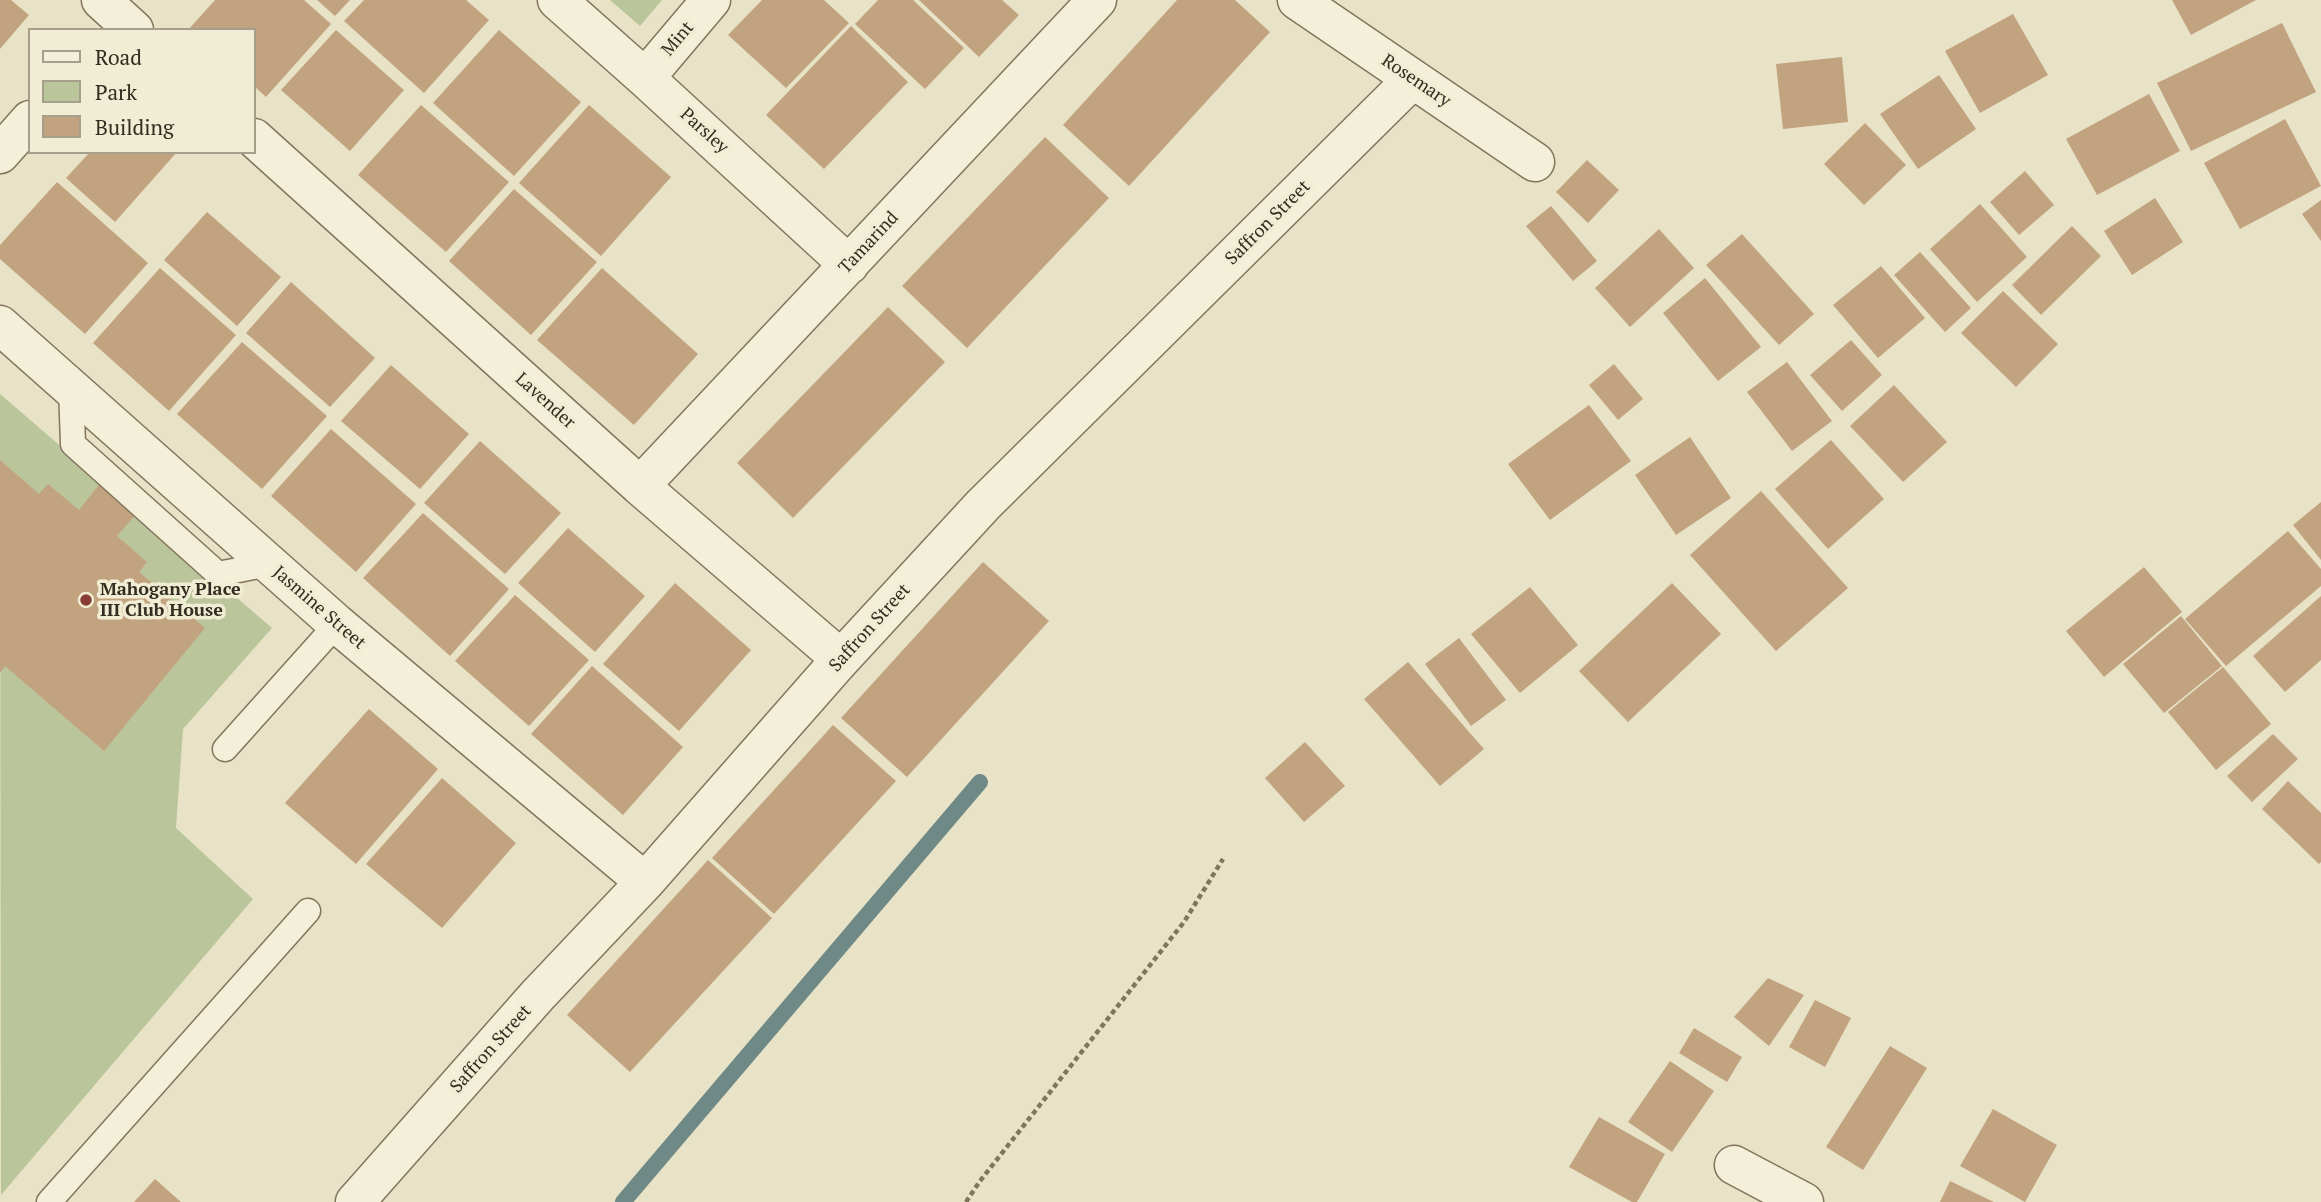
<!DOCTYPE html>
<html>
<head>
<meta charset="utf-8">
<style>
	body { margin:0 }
	#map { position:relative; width:2321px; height:1202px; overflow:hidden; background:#e8e2c6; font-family:"PT Serif",serif }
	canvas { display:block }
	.legend { position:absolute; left:28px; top:28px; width:228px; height:126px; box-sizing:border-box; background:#f1ecd4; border:2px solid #a59f8c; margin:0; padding:9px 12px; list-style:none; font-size:21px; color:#332c20 }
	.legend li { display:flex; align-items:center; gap:14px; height:35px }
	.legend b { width:35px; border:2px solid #a59f8c }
</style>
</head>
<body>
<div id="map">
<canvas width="2321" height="1202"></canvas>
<ul class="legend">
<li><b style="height:9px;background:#f4efd8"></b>Road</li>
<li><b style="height:19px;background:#bbc59b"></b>Park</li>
<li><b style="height:19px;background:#c2a380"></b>Building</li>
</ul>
</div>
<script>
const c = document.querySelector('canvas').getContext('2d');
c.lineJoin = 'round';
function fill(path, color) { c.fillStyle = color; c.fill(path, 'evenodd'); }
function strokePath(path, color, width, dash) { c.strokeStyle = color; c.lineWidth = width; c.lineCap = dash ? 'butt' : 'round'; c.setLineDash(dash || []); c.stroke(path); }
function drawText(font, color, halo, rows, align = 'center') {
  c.font = font + ' "PT Serif",serif'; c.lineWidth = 7; c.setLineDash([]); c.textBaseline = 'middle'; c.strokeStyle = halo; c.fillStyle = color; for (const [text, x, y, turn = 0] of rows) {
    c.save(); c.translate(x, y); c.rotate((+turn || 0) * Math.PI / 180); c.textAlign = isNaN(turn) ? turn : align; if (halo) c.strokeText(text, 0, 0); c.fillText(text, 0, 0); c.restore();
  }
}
fill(new Path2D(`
	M610,0h52l-22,26z
	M0,394l272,234 -89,101 -7,99 77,71 -252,296z`), '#bbc59b');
strokePath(new Path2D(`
	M623,1202l357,-420`), '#6f8986', 16);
fill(new Path2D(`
	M0,0h11l18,15 -29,34z
	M215,0h89l27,24 -65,73 -12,-11v-56h-66z
	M317,0h33l-15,16z
	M364,0h102l23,20 -65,73 -80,-72z
	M762,0h62l25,23 -63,65 -58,-53z
	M878,0h35l51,48 -39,41 -70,-65z
	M919,0h83l17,15 -40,42z
	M1177,0h58l35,32 -141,154 -66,-61z
	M2172,0h84l-65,35z
	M2013,14l35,61 -68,38 -35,-62z
	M2282,23l34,69 -125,59 -34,-68z
	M851,26l57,56 -84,87 -58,-54z
	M336,30l68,60 -54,61 -69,-61z
	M499,30l82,72 -67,74 -81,-73z
	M1842,57l6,65 -65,7 -7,-65z
	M1939,75l37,54 -58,40 -38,-55z
	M2149,94l31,57 -83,44 -31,-56z
	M421,105l88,77 -63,70 -88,-77z
	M589,105l82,72 -70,79 -82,-73z
	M2285,119l36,67 -81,43 -36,-66z
	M1865,123l41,42 -42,40 -40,-41z
	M1045,137l64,61 -142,150 -65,-62z
	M90,152h87l-62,70 -49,-44z
	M1587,160l32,30 -31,33 -32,-31z
	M2025,171l29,34 -35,30 -29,-33z
	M57,182l91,81 -63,71 -85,-75v-14z
	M514,189l83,73 -66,73 -82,-74z
	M2155,198l28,44 -51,33 -28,-44z
	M2321,200v41l-19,-27z
	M1980,204l47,53 -50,45 -47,-53z
	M1551,206l46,55 -24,20 -47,-55z
	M207,212l74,65 -44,49 -73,-66z
	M2072,226l29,30 -60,59 -29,-30z
	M1659,229l35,39 -64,59 -35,-39z
	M1742,234l72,80 -35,31 -73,-80z
	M1920,252l51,56 -26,24 -51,-57z
	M1881,266l44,52 -47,40 -45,-53z
	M160,268l76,67 -67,76 -76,-68z
	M602,268l96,86 -64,71 -97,-85z
	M1705,278l56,69 -43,34 -55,-68z
	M291,282l84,76 -45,49 -84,-74z
	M2003,291l55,53 -42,43 -55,-54z
	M888,307l57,55 -152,156 -56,-55z
	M1851,340l31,35 -40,36 -32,-36z
	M242,342l85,74 -65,73 -85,-75z
	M1787,362l45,59 -40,30 -45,-59z
	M1614,364l29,35 -25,21 -29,-35z
	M391,365l78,69 -49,55 -79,-68z
	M1894,385l53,57 -44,40 -53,-56z
	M1589,405l42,56 -81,59 -42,-56z
	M331,429l85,75 -60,68 -85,-76z
	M1690,437l41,61 -55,37 -41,-60z
	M1831,440l53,59 -56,50 -53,-60z
	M480,441l81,72 -56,61 -81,-71z
	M0,460l39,34 9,-10 31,26 23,-29 36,31 -21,24 30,26 -8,10 66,56 -101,123 -99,-85 -5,7z
	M1761,491l87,97 -72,63 -86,-96z
	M2321,502v58l-28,-35z
	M423,513l86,76 -59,67 -87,-78z
	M568,528l77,68 -50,56 -77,-69z
	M2288,531l33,38v17l-95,80 -41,-47z
	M983,562l66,59 -142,156 -66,-59z
	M2144,567l38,45 -78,65 -38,-46z
	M675,583l76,67 -72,81 -76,-67z
	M1672,583l49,51 -93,88 -49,-51z
	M1530,587l48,58 -58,48 -49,-59z
	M515,595l74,65 -60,66 -74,-65z
	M2321,596v64l-36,32 -32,-36z
	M2181,616l41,50 -58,47 -41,-49z
	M1459,638l47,62 -35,26 -46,-62z
	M1408,662l76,87 -44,37 -76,-87z
	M592,666l91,81 -60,68 -92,-81z
	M2223,667l48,57 -55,46 -48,-58z
	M369,709l69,60 -82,95 -71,-61z
	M833,725l63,56 -122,133 -62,-56z
	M2273,734l25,25 -46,43 -25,-26z
	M1305,742l40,44 -41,36 -39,-44z
	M442,778l74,65 -74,85 -76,-64z
	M2288,781l33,32v49l-2,2 -57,-55z
	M708,860l64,58 -142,154 -63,-57z
	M1768,978l36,17 -35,51 -35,-29z
	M1815,1000l36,18 -26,49 -36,-20z
	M1694,1028l48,29 -15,25 -48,-29z
	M1890,1046l37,22 -64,102 -37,-23z
	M1670,1061l44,30 -42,61 -44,-30z
	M1993,1109l64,36 -32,57 -65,-36z
	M1599,1117l66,37 -28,48h-5l-63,-35z
	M155,1179l26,23h-47z
	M1950,1181l44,21h-54z`), '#c2a380');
const service = new Path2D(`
	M71,387l2,57 145,130 51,-10
	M225,749l112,-125
	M49,1202l259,-291`);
const minor = new Path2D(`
	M101,0l33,30
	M557,0l88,78 204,187
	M1297,0l238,162
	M645,78l66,-78
	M254,138l386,348 201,173
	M0,154l30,-34
	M0,325l337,299 308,258
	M640,486l457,-486
	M1734,1165l70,37
	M355,1202l182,-206 108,-114 196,-223 142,-154 430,-426`);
strokePath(service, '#81755e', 27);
strokePath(minor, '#81755e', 41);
strokePath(new Path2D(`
	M966,1202l14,-21 204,-259 39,-63`), '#81755e', 4.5, [5, 3.5]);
strokePath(service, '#f4efd8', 24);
strokePath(minor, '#f4efd8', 38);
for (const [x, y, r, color] of [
	[86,600,7,"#893e35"]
]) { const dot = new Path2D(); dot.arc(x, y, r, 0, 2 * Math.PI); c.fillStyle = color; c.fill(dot); strokePath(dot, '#f1ecd4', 2.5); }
drawText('18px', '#332c20', '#f1ecd4', [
	["Mint",678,39,-50],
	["Rosemary",1416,81,34],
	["Parsley",704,131,42],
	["Saffron Street",1268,223,-45],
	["Tamarind",869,243,-47],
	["Lavender",545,401,42],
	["Jasmine Street",319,608,41],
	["Saffron Street",870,628,-48],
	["Saffron Street",491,1049,-48]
]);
drawText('bold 18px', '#332c20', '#f1ecd4', [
	["Mahogany Place",100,590],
	["III Club House",100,611]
], 'left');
</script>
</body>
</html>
